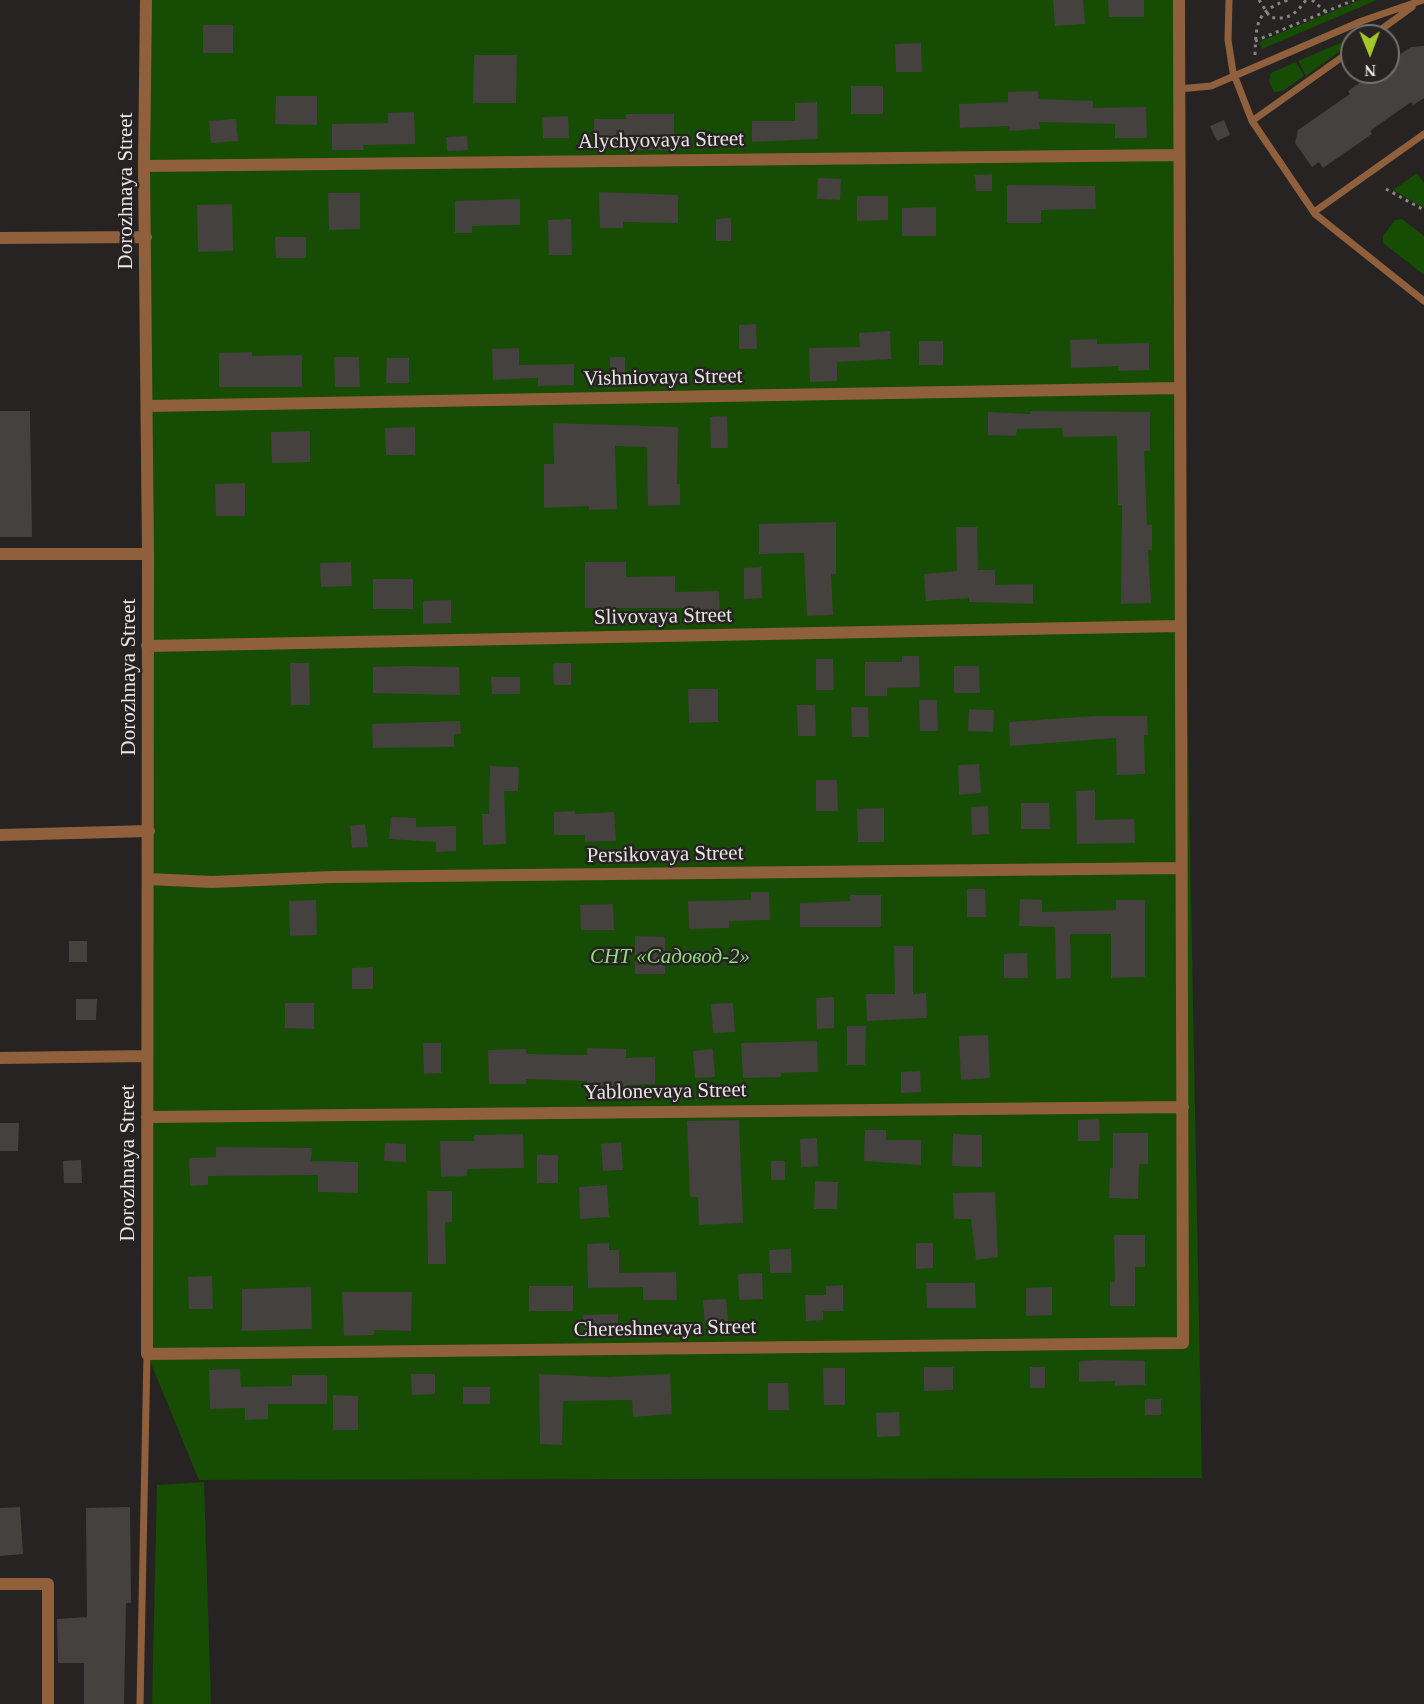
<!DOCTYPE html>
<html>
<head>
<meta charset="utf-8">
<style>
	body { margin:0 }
	#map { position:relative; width:1424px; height:1704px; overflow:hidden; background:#272322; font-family:Georgia,serif }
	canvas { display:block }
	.north { position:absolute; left:1340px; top:24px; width:60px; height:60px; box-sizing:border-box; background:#272322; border:2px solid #757170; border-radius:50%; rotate:179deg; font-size:16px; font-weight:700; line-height:24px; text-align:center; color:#e9e7e6 }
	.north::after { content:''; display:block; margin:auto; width:21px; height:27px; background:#a2c928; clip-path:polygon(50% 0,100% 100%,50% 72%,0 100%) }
</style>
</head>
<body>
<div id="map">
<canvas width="1424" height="1704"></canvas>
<div class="north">N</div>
</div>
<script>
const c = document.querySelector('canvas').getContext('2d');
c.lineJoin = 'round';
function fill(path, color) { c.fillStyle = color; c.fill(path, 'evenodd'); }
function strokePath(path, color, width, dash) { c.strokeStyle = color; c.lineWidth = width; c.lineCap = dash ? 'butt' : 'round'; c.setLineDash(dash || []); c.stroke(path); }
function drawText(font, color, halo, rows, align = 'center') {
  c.font = font + ' Georgia,serif'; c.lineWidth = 5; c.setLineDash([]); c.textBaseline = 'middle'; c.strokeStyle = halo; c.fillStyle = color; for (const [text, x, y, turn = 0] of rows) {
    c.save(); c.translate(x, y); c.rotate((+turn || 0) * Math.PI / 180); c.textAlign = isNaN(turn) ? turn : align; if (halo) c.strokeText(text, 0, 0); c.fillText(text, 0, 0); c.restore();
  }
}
fill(new Path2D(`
	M146,0h1036l-1,368 21,1110 -1003,2 -52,-126z
	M1360,0h17l-115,49 -3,-7z
	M1352,38v4l-46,34 -8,-15z
	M1296,62l8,14 -21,15 -9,1 -5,-11 2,-8z
	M1417,173l7,10v25l-31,-18z
	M1402,219l22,17v39l-41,-32v-7l12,-16z
	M204,1482l7,222h-59l5,-219z`), '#164c03');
fill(new Path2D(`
	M1053,0h30l2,24 -30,2z
	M1108,0h36v17h-35z
	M203,25h30v28h-30z
	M921,43l1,29h-26l-1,-28z
	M1424,46v52l-11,7 -2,-3 -41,29 2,3 -49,34 -4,-6 -7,5 -17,-24 3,-13 52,-36 -2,-3 20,-14 2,3 11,-8h11v-12l19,-13z
	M474,55h43l-1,48h-43z
	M851,86h32v28h-32z
	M1038,91v8l55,2v7l53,-1 1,31h-32v-14l-76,-2 1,7 -30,2v-5l-50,2 -1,-24 49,-2v-10z
	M276,96h41v29l-42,-1z
	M817,102l1,37 -66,3v-21h43v-18z
	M414,112l1,32 -52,1 1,5h-32v-26l56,-1v-10z
	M626,114h48v36h-48v-4h-32v-27h32z
	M568,116l1,22h-26l-1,-21z
	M236,119l2,22 -27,2 -2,-22z
	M1224,120l6,15 -13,6 -7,-15z
	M467,136l1,14 -21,1 -1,-14z
	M992,174v17h-16l-1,-16z
	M818,178l23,1 -1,21 -23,-1z
	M1007,185l88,1 1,23 -55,1v13h-34z
	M599,192l79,3v28l-55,-1v6h-23z
	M328,193h32v36l-31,1z
	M857,196h31v24l-31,1z
	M520,199v26l-48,1v7h-17v-32z
	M232,204l1,47 -35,1 -1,-47z
	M936,207v29h-34v-28z
	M731,218v23h-15v-22z
	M571,219l1,36h-23l-1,-35z
	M275,237h31v21h-30z
	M756,324l1,25h-18v-24z
	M890,331l1,28 -54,3v19l-27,1 -1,-34 51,-1 -1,-14z
	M1097,339v5l52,-1v27l-31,1v-5l-47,2 -1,-28z
	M919,341h24v24h-24z
	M519,348v17l55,-1v21l-36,1v-8l-45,2 -1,-31z
	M252,352v4l50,-1v32h-83v-34z
	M334,357h25l1,30h-25z
	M610,357h15v24h-15z
	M387,358h22v25h-23z
	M0,411h30l2,126h-32z
	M1030,411l120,1v39h-6l3,74h5v25h-4l3,53 -30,1 1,-99h-4l-1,-69 -54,1 -1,-9 -45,1 -1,7 -28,-1v-23l42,2z
	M727,416l1,32h-17l-1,-31z
	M553,423l125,4 -1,57h3v21l-32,1 -1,-59 -32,-1 2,63 -28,1v-4l-45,2v-44h10z
	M415,427v28h-29l-1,-27z
	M310,431v31l-38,1 -1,-31z
	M245,483v33h-29l-1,-32z
	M836,522v52h-5l2,41 -26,1 -3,-63 -45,1v-30z
	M956,527h21l1,43h17v15l38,-1v20l-64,-2v-4l-43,3 -2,-27 33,-3z
	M351,562l1,24 -31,1 -1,-24z
	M585,562h41v15l49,-1v16l44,-1 1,25h-29v-8h-106z
	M761,567l1,31 -18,1v-31z
	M373,579h40v30h-40z
	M451,600v23l-28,1v-23z
	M902,656h17l1,31 -33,1v8h-22v-34h37z
	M816,659h17l1,31h-18z
	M290,663h19l1,42h-19z
	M553,663h18v22h-17z
	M406,666l53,1 1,28 -87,-2v-26z
	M954,666h25l1,27h-26z
	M491,677h29v17h-28z
	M688,689h30v33l-29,1z
	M919,700h18l1,31h-18z
	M797,705h18l1,31h-18z
	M851,707h17l1,30h-17z
	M969,709l25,1 -1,22 -25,-1z
	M1094,716h53l1,19h-4l1,39 -28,1 -1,-37 -106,8 -1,-24z
	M460,721l1,13h-7v13l-81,1 -1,-24z
	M979,764l2,29 -22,2 -1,-30z
	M490,766l29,1 -1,24h-14l2,53 -23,1 -1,-31h7z
	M816,780h21l1,31h-22z
	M1095,790v30l39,-1 1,24 -58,1 -1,-53z
	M1021,803h28l1,26h-29z
	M988,806l1,28 -17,1 -1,-28z
	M884,808v34h-26l-1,-33z
	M575,811v3l39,-2 2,29 -31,1v-7h-31v-23z
	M391,817l25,1v9l40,-1v25l-20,1v-10l-47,-3z
	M365,824l3,23 -16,1 -2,-22z
	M967,889h18l1,28h-19z
	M751,892h18l1,28 -41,1v7l-40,1 -1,-28 63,-1z
	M850,895h31v32h-81v-24l50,-2z
	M1020,899l22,1v12l74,-2v-10h29v77l-34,1v-44h-41l1,44 -15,1 -1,-52 -36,-1z
	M316,900l1,35 -27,1 -1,-35z
	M613,904l1,26h-33l-1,-25z
	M635,936l30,1v37h-30z
	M69,941h18v21h-18z
	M894,946h19v48l13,-1 1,25 -60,3 -1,-27h29z
	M1027,953l1,25h-24v-24z
	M373,967v22h-21v-21z
	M834,997v31l-17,1 -1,-31z
	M76,999h21l-1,21h-20z
	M285,1003h29v26l-29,-1z
	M733,1003l2,29 -22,1 -2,-29z
	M847,1026h19l-1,39h-18z
	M988,1035l2,43 -29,2 -2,-44z
	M817,1041l1,31 -37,1v4l-38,1 -2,-35z
	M423,1043h18v30l-17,1z
	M587,1048l39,1v9l29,-1v27l-29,1v14h-39v-18l-61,-2v5h-37l-1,-34 38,-1v5l61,1z
	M713,1049l2,28 -20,1 -2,-27z
	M920,1071l1,21 -20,1v-21z
	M1099,1119l1,22h-22v-21z
	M739,1120l4,103 -44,2 -1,-28h-8l-3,-76z
	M0,1123h19l-1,28h-18z
	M865,1130h21v10h35v25l-57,-4z
	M1113,1133h35v31h-9l-1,35 -29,-1 1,-30h3z
	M523,1134l1,34 -57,1v7l-26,1 -1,-36h34v-6z
	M953,1134l29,1v32l-30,-1z
	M817,1138l1,28 -17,1 -1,-28z
	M621,1142l2,28 -20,1 -2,-27z
	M385,1143l21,1v18l-22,-1z
	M216,1147l96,1 -1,13 47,1v31l-40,-1v-17l-110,1v9l-18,1 -1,-28 27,-1z
	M537,1155h21v28h-21z
	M81,1160l1,23h-18l-1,-22z
	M771,1161h14v19h-14z
	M815,1181l23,1 -1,27h-23z
	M607,1185l2,32 -29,2 -1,-32z
	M427,1191h25v31h-7l1,42h-18z
	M995,1192l3,65 -22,3 -5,-41h-17l-1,-26z
	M1114,1235h31v32h-10v39h-25v-24h5z
	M609,1243v7h10v23l57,-1 1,28h-34v-13l-55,1 -1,-44z
	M916,1243h17v25l-17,1z
	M791,1249l1,24h-22l-1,-23z
	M762,1273l1,26 -24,1 -1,-26z
	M212,1276l1,33h-24l-1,-32z
	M926,1283h49l1,25h-49z
	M843,1285v26h-20v9l-17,1 -1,-26h21v-9z
	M529,1286h44v25h-44z
	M311,1287l1,42 -70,2v-42z
	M1052,1287v28l-26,1v-28z
	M342,1292h70l-1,39 -37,-1v5l-30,1z
	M726,1299l2,22 -23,2 -2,-23z
	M618,1314v21l-34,1 -1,-21z
	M1099,1360l46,1v24l-30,1v-5l-36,1v-21z
	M924,1367h29v23l-29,1z
	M1030,1367h15v21h-15z
	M823,1368h22v37h-21z
	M240,1369l1,18 51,-1v-11h35v29h-59v15l-23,1v-12l-35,1 -1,-39z
	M411,1374h24v20l-23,1z
	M539,1374l68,3 63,-3 2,40 -39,3 -1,-17 -69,1 -1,44 -22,-1z
	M768,1383h20l1,27h-21z
	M463,1387h27v17h-27z
	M333,1395l25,1v34h-25z
	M1145,1399h16v16h-16z
	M899,1412l1,24 -23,1 -1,-24z
	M20,1507l3,47 -23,2v-48z
	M130,1507l1,96h-5l-2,101h-40v-41h-26l-1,-44 30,-2 -1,-109z`), '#45413f');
strokePath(new Path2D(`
	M1259,0l11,17c17,4 26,-3 36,-17
	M1312,0l14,12
	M1255,41l99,-41
	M1255,55c1,-32 1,-44 33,-55
	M1386,189l38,21`), '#878483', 3, [3, 4.5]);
strokePath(new Path2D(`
	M1229,0l-1,40 5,32 19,49 63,93 109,87
	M1372,36l40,-29
	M1179,89l32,-3 151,-65 61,-21
	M1252,121l100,-71
	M1314,212l110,-78
	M140,1704l7,-350`), '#90603c', 7);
strokePath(new Path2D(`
	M146,0l-2,166 4,388 -1,800 1036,-11 -4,-1343
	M144,166l1035,-11
	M0,238l146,-1
	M147,406l1032,-18
	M0,554h148
	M147,646l1032,-20
	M0,835l149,-4
	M149,879l63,3 120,-5 849,-9
	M0,1058l147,-2
	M147,1117l1036,-10
	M0,1584h48v120`), '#90603c', 12);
drawText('21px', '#e9e7e6', '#272322', [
	["Alychyovaya Street",661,141,-1],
	["Dorozhnaya Street",126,191,-90],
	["Vishniovaya Street",663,378,-1],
	["Slivovaya Street",663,617,-1],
	["Dorozhnaya Street",129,677,-90],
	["Persikovaya Street",665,855,-1],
	["Yablonevaya Street",665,1092,-1],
	["Dorozhnaya Street",128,1163,-90],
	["Chereshnevaya Street",665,1329,-1]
]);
drawText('italic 21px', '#8edc7b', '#272322', [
	["СНТ «Садовод-2»",670,957]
]);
</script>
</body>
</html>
